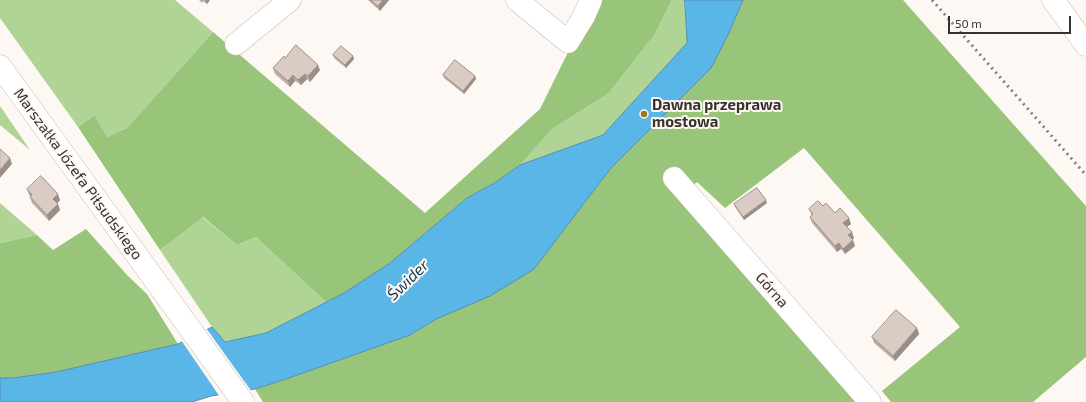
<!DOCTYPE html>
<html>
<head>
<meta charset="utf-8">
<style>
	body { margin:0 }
	#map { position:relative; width:1086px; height:402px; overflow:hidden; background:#fef8f4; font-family:"Exo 2",sans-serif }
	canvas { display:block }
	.scale { position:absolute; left:948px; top:16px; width:123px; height:18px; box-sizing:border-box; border:2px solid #38322f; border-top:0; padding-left:5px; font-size:12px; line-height:14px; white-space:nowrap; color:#38322f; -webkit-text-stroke:3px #fef8f4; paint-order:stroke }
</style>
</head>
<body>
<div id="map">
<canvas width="1086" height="402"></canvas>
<div class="scale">50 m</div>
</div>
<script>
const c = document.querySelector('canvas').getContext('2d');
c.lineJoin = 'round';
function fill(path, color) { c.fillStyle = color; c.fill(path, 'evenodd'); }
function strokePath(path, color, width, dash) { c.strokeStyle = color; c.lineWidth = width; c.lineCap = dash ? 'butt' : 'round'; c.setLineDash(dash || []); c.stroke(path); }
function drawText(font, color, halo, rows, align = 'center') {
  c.font = font + ' "Exo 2",sans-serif'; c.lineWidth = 4; c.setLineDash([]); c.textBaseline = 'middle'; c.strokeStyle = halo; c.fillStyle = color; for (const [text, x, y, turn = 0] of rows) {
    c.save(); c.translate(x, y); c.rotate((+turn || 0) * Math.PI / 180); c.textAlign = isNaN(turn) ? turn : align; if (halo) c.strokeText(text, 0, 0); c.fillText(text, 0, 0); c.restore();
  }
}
fill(new Path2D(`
	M0,0h175l38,32 -86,96 -20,9 -12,-22 -17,12 -78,-109z
	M672,0h13l2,43 -84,92 -83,30 32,-36 57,-36 46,-59z
	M0,106l30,44 -30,-25z
	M0,203l37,32 -37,8z
	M202,217l35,28 19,-8 70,65 -60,31 -42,9 -12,-15 -52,-77z`), '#afd496');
fill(new Path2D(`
	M598,0h74l-17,34 -46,59 -57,36 -32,36 -24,17 -29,16 -77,65 -46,30 -18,9 -70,-65 -19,8 -34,-28 -43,33 -82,-123 17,-12 12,22 20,-9 86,-96 212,181 115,-104 38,-77z
	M743,0h160l183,206v151l-53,45h-142l-9,-11 78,-64 -156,-179 -79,60 -28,-26 -16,13 180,207h-598l-8,-13 31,-10 124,-44 26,-16 98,-50 77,-101 117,-133z
	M86,229l42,47 19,18 31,50 -122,28 -44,6h-12v-135l37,-8 16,15z`), '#98c579');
const water = new Path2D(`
	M685,0h58l-15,35 -17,33 -100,100 -77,101 -44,27 -54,23 -26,16 -124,44 -31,10 -44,7 -19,6h-192v-24h13l43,-6 122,-28 34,-17 13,15 41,-9 78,-40 46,-30 77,-65 29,-16 24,-17 83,-30 84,-92z`);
fill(water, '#5bb6e8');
strokePath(water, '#508eb0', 1);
fill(new Path2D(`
	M206,328l46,64 -32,5 -39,-57z`), '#fef8f4');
const minor = new Path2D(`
	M517,0l51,42 16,-26 7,-16
	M236,44l54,-44
	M674,178l196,224`);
const major = new Path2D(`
	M1053,0l33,45
	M0,66l243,336`);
strokePath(minor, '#c8bab1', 23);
strokePath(major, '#c8bab1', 23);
strokePath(minor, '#fff', 22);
strokePath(major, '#fff', 22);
strokePath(new Path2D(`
	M932,0l154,175`), '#857f7b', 3, [2, 4]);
fill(new Path2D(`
	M199,0h11l-3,4 -4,-3 -1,2z
	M368,0h21l-9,11z
	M333,55l20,1 1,3 -8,9 -12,-10z
	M285,58l35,12 -10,12 -3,-3 -6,6 -6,-4 -5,6 -15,-13 -2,-6z
	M443,75l33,4 -12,15 -20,-16z
	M27,189l33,11 -3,3 3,7 -11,11 -17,-18 -2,-6h1l-2,-2z
	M767,203l-23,17 -9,-13 -1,-3z
	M823,206l12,7 16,11 -4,3 7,11 -2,1 3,7 -10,8 -4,-5 -4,3 -25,-29 -2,-6 2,-1 -3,-7z
	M917,328l2,6 -24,27 -21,-18 -2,-6z`), '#bcafa8');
fill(new Path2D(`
	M205,0h5l-3,4z
	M383,0h6l-9,11 -2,-5z
	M353,56l1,3 -8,9 -1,-3z
	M318,65l2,5 -10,12 -2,-6z
	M305,74l2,5 -6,6 -3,-5z
	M293,75l2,6 -5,6 -2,-6z
	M475,76l1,3 -12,15 -1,-3z
	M10,158l2,6 -12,14v-8z
	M58,194l2,6 -4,5 -3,-6z
	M766,200l1,3 -23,17 -1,-3z
	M58,204l2,6 -11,11 -2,-6z
	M849,218l2,6 -6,4 -2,-5z
	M852,232l2,6 -4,3 -2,-6z
	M853,240l2,6 -10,8 -2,-5z
	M839,243l2,6 -4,3 -2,-6z
	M917,328l2,6 -24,27 -2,-5z`), '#998f88');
const building = new Path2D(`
	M371,0h12l-5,6z
	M296,45l22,20 -10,11 -3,-2 -7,6 -5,-5 -5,6 -15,-13 11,-12 1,2z
	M341,46l12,10 -8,9 -12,-10z
	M455,60l20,16 -12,15 -20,-16z
	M0,149l10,9 -10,12z
	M41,176l17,18 -5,5 5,5 -11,11 -17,-18 2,-2 -5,-6z
	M757,188l9,12 -23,17 -9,-13z
	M818,201l5,5 3,-3 9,10 5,-5 9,10 -6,5 9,9 -4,3 5,5 -10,9 -4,-6 -4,3 -25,-29 3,-3 -4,-5z
	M896,310l21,18 -24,28 -21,-19z`);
fill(building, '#dbccc3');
strokePath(building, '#998f88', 1);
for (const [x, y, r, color] of [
	[644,114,4,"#987821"]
]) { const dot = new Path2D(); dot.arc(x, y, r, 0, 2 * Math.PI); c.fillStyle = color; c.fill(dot); strokePath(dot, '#fef8f4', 1.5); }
drawText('bold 15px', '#38322f', '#fef8f4', [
	["Dawna przeprawa",652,105],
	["mostowa",652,122]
], 'left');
drawText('15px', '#38322f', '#fef8f4', [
	["Marszałka Józefa Piłsudskiego",78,174,54],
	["Górna",772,290,49]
]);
drawText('italic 16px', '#133b50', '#fef8f4', [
	["Świder",408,280,-44]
]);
</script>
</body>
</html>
